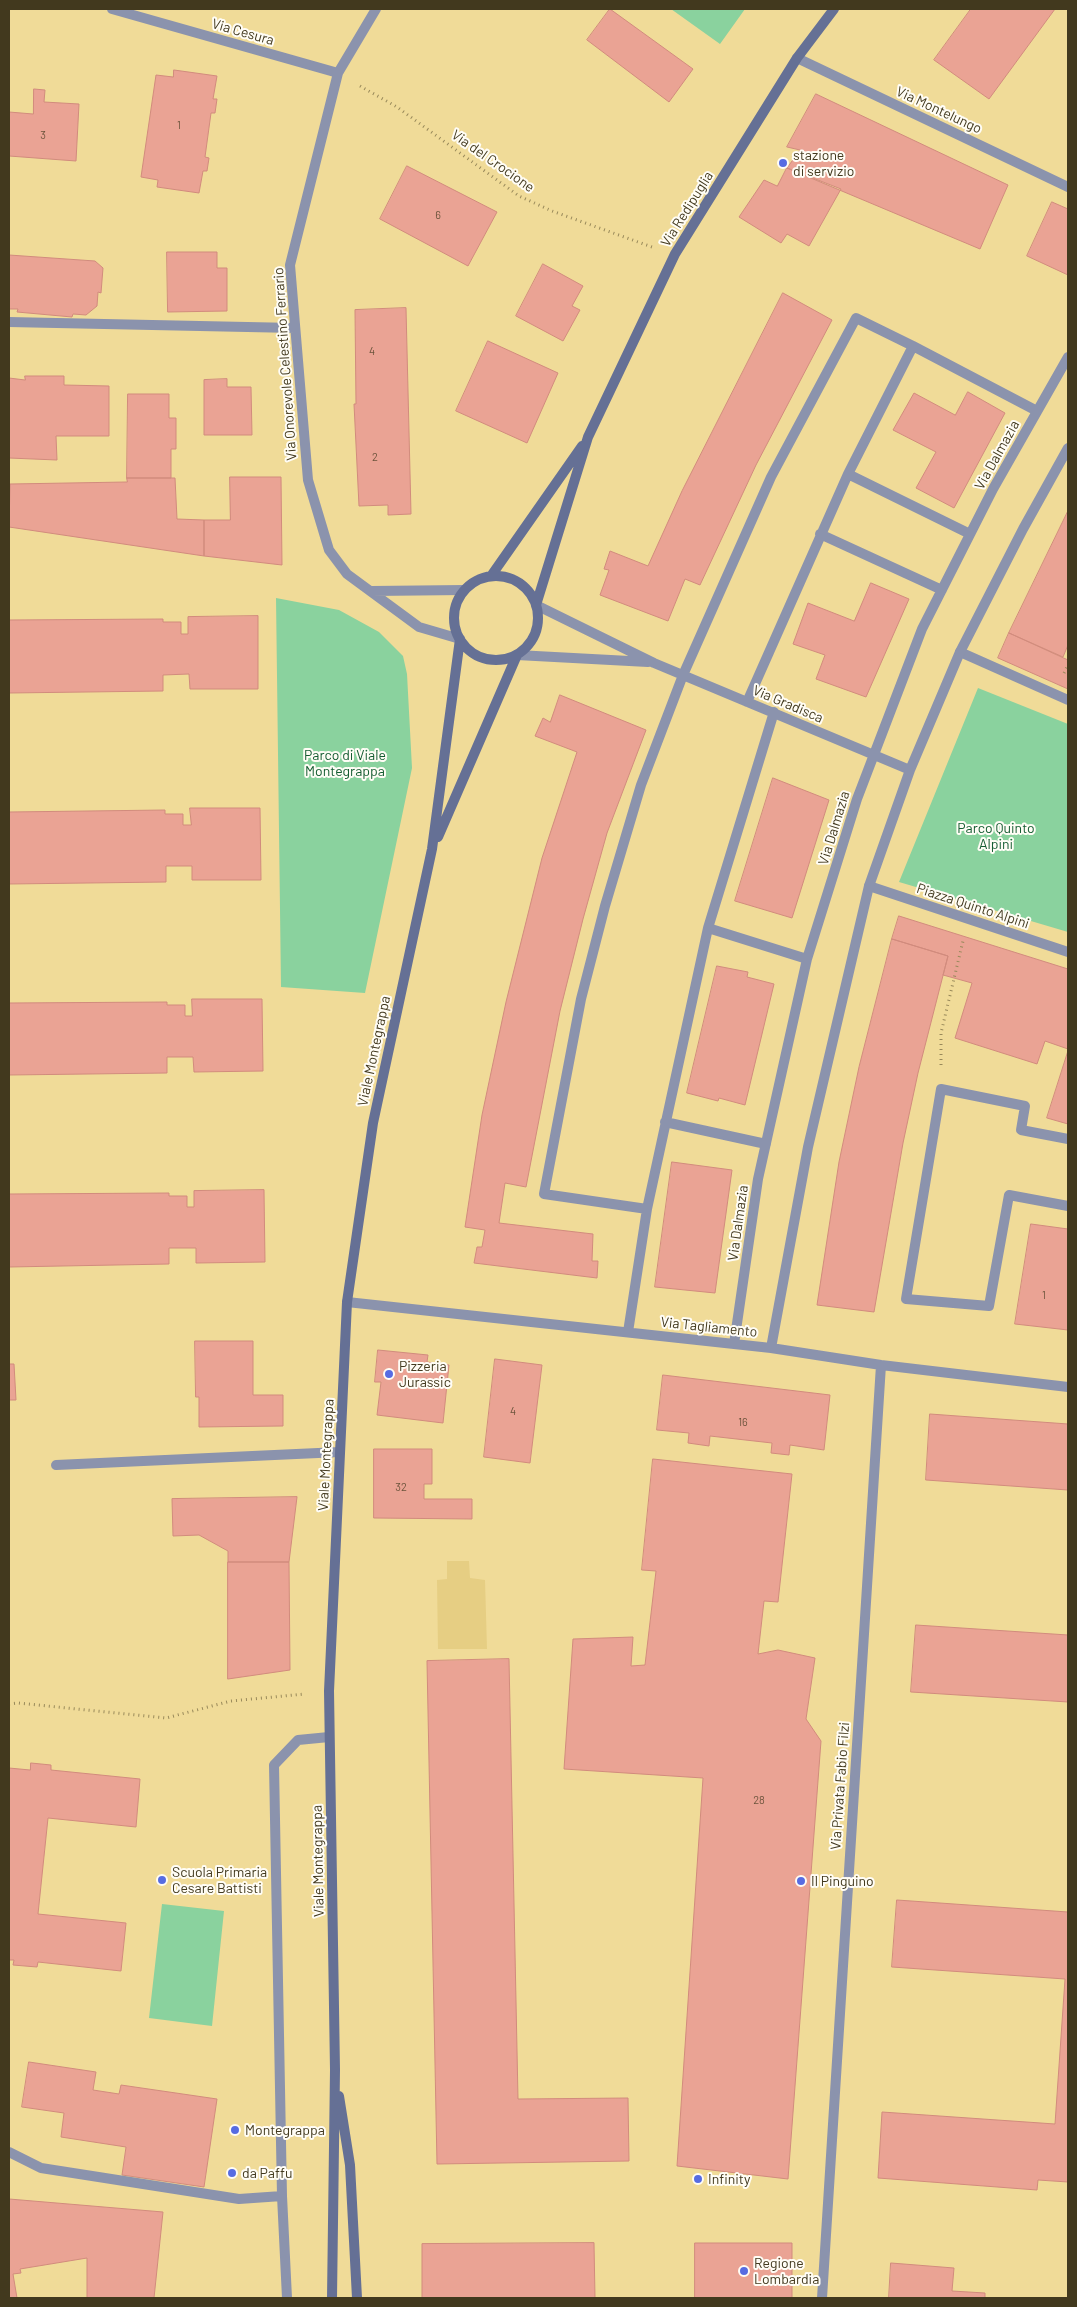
<!DOCTYPE html>
<html>
<head>
<meta charset="utf-8">
<style>
	body { margin:0 }
	#map { position:relative; width:1077px; height:2307px; overflow:hidden; background:#f0db98; font-family:Barlow,sans-serif }
	canvas { display:block }
	.frame { position:absolute; inset:0; border:10px solid #42391e; pointer-events:none }
</style>
</head>
<body>
<div id="map">
<canvas width="1077" height="2307"></canvas>
<div class="frame"></div>
</div>
<script>
const c = document.querySelector('canvas').getContext('2d');
c.lineJoin = 'round';
function fill(path, color) { c.fillStyle = color; c.fill(path, 'evenodd'); }
function strokePath(path, color, width, dash) { c.strokeStyle = color; c.lineWidth = width; c.lineCap = dash ? 'butt' : 'round'; c.setLineDash(dash || []); c.stroke(path); }
function drawText(font, color, halo, rows, align = 'center') {
  c.font = font + ' Barlow,sans-serif'; c.lineWidth = 4; c.setLineDash([]); c.textBaseline = 'middle'; c.strokeStyle = halo; c.fillStyle = color; for (const [text, x, y, turn = 0] of rows) {
    c.save(); c.translate(x, y); c.rotate((+turn || 0) * Math.PI / 180); c.textAlign = isNaN(turn) ? turn : align; if (halo) c.strokeText(text, 0, 0); c.fillText(text, 0, 0); c.restore();
  }
}
fill(new Path2D(`
	M447,1561h22l1,17 15,2 2,69h-49l-1,-69 10,-1z`), '#e6ce83');
fill(new Path2D(`
	M671,9h74l-25,35z
	M276,598l63,12 40,22 24,24 4,18 5,94 -47,225 -84,-6z
	M978,688l90,36v208l-169,-50z
	M162,1904l62,7 -12,115 -63,-8z`), '#8ad29e');
const building = new Path2D(`
	M610,9l83,60 -24,33 -82,-62z
	M971,9h84l-66,90 -55,-39z
	M174,70l43,6 -4,23h4l-2,14h-4l-6,44 4,1 -2,13h-4l-4,22 -42,-6 1,-7 -17,-3 15,-102 17,2z
	M34,89l11,1 -1,12 35,2 -3,57 -67,-5v-44l24,2z
	M816,94l192,91 -28,64 -193,-81 13,-18 -13,-3z
	M407,166l90,46 -29,54 -88,-47z
	M787,168l54,21 -32,57 -22,-12 -6,9 -42,-26 25,-37 13,6z
	M1052,202l16,7v66l-41,-19z
	M167,252h50v16h10v43l-59,1z
	M9,255l86,6 8,7 -2,25 -3,-1 -1,14 -11,9 -13,-1 -1,3 -55,-5 1,-3h-9z
	M543,264l40,22 -11,20 8,4 -17,31 -47,-25z
	M783,293l49,27 -76,145 -56,120 -15,-6 -17,42 -68,-26 9,-25 -5,-1 6,-18 38,15 34,-75z
	M406,308l5,206 -23,1v-10l-29,1 -5,-102h2l-1,-94z
	M488,341l70,32 -31,70 -71,-32z
	M25,376h39v9l45,1v50h-53l1,24 -48,-2v-80l16,2z
	M227,379v8h24l1,48h-48v-55z
	M968,392l37,21 -51,95 -38,-20 20,-36 -43,-22 21,-37 41,22z
	M128,394h41v24h7v31h-5v29h-44z
	M230,477h51l1,88 -78,-9v-36h26z
	M127,478h48l2,41 27,1v36l-195,-29 1,-43 117,-2z
	M1068,511v134l-5,12 -54,-24z
	M871,583l38,16 -43,98 -50,-18 9,-24 -32,-11 15,-41 46,18z
	M258,616v73h-68l-1,-15 -26,1v16l-154,2v-73l154,-1v3h18v12h7v-17z
	M1009,633l59,27v29l-70,-31z
	M560,695l86,35 -39,103 -24,86 -23,92 -34,176 -21,-4 -6,40 94,11 -1,27h6l-1,17 -123,-15 3,-16h5l3,-17 -20,-3 17,-112 24,-113 36,-144 35,-106 -42,-16 8,-18 7,4z
	M773,778l56,22 -37,118 -57,-17z
	M190,808h70l1,72h-69v-14h-26v16l-157,2v-72l156,-2v4h18v11h8z
	M899,916l169,53v80l-23,-8 -8,23 -82,-26 17,-55 -29,-8 5,-19 -56,-17z
	M892,939l56,17 -30,117 -15,70 -29,169 -57,-7 22,-143 20,-95z
	M717,966l31,6 -1,5 27,7 -29,121 -26,-7 -1,3 -31,-8z
	M192,999h70l1,72 -69,1 -1,-15h-26v16l-158,2v-72l158,-1v3h18v11h7z
	M1068,1051v73l-21,-6z
	M672,1162l60,8 -17,123 -60,-6z
	M264,1190l1,72 -69,1v-15h-27v16l-160,3v-73l160,-1v3h18v11h7v-16z
	M1031,1224l37,5v101l-53,-6z
	M195,1341h58v54h30v31l-84,1v-30h-3z
	M378,1350l50,5 -1,7 22,3 -6,58 -66,-8 4,-33h-6z
	M495,1359l47,6 -12,98 -46,-6z
	M9,1364h5l2,36h-7z
	M663,1375l167,20 -6,55 -34,-5 -1,10 -18,-2 1,-10 -62,-7 -1,10 -21,-3 1,-10 -32,-3z
	M930,1414l138,10v66l-142,-10z
	M374,1449h58v35h-8v15h48v20l-98,-1z
	M653,1459l139,15 -14,128 -14,-1 -6,53 20,-4 37,8 -9,61 15,22 -33,438 -111,-13 26,-388 -139,-9 9,-130 60,-2 -2,29 14,-1 11,-94 -14,-1z
	M297,1497l-8,65h-61v-11l-29,-16 -26,1 -1,-37z
	M228,1562h61l1,108 -62,9z
	M916,1625l152,10v67l-157,-10z
	M509,1659l9,440 110,-1 1,63 -192,3 -10,-503z
	M31,1763l20,2v5l89,9 -4,48 -88,-9 -10,96 88,9 -5,48 -83,-9 -1,5 -24,-2 1,-5h-5v-192l21,2z
	M897,1900l171,12v270l-30,-2 -1,10 -159,-12 4,-66 173,12 10,-145 -173,-12z
	M29,2062l67,10 -3,18 26,4 2,-9 96,14 -13,88 -82,-12 4,-28 -65,-10 3,-24 -42,-6z
	M9,2199l154,13 -9,86h-67v-40l-67,11 1,4 -8,1 4,24h-8z
	M594,2243l1,55h-173v-54z
	M695,2243h97v55h-97z
	M891,2263l63,5 -2,23 33,2v5h-96z`);
fill(building, '#eaa394');
strokePath(building, '#d18b7d', 1);
strokePath(new Path2D(`
	M360,86l37,21 122,89 33,15 100,36
	M1064,673l4,-8
	M941,1065v-32l22,-92
	M9,1704l9,-1 148,15 65,-17 74,-7`), '#98895a', 3, [1, 4]);
strokePath(new Path2D(`
	M9,2152l32,16 198,31 43,-3
	M287,2298l-5,-102 -8,-431 24,-25 31,-3`), '#8b93ad', 10);
strokePath(new Path2D(`
	M960,652l108,48
	M869,886l199,66`), '#8b93ad', 10);
strokePath(new Path2D(`
	M112,9l226,64
	M376,9l-38,64 -48,192 18,215 21,70 18,24 72,53 41,12
	M797,58l271,129
	M9,322l286,6
	M913,346l124,65
	M848,474l122,60
	M820,534l122,56
	M372,591l92,-1
	M536,605l118,58 256,107
	M517,655l131,7
	M708,928l66,-216
	M665,1122l101,22
	M1068,1139l-47,-9 4,-24 -84,-17 -35,210 83,7 20,-111 59,11
	M647,1209l-103,-15 37,-195 24,-93 36,-121 42,-110 88,-198 85,-159 57,28 -65,128 -101,228
	M347,1302l424,46 110,17 187,22
	M628,1332l19,-123 61,-281 99,31
	M734,1344l24,-165 49,-220 50,-160 65,-170 71,-140 75,-132
	M771,1348l37,-201 61,-261 41,-116 50,-118 63,-123 45,-81
	M56,1465l284,-13
	M822,2298l59,-933`), '#8b93ad', 10);
strokePath(new Path2D(`
	M491,576l91,-130
	M454 618a42 42 0 1 1 84 0a42 42 0 1 1-84 0Z
	M536,605l52,-168 87,-183 122,-196 37,-49
	M438,837l79,-182
	M339,2096l11,69 7,133
	M332,2298l3,-228 -6,-379 18,-389 26,-179 59,-274 28,-210`), '#657095', 10);
for (const [x, y, r, color] of [
	[783,163,5,"#576ce2"],
	[389,1374,5,"#576ce2"],
	[162,1880,5,"#576ce2"],
	[801,1881,5,"#576ce2"],
	[235,2130,5,"#576ce2"],
	[232,2173,5,"#576ce2"],
	[698,2179,5,"#576ce2"],
	[744,2271,5,"#576ce2"]
]) { const dot = new Path2D(); dot.arc(x, y, r, 0, 2 * Math.PI); c.fillStyle = color; c.fill(dot); strokePath(dot, '#fffdf6', 2); }
drawText('11px', '#6c543c', null, [
	["1",179,125],
	["3",43,135],
	["6",438,215],
	["4",372,351],
	["2",375,457],
	["1",1044,1295],
	["4",513,1411],
	["16",743,1422],
	["32",401,1487],
	["28",759,1800]
]);
drawText('14px', '#42391e', '#fffdf6', [
	["Via Cesura",243,32,16],
	["Via Montelungo",939,110,25],
	["Via del Crocione",493,161,35],
	["Via Redipuglia",687,209,-58],
	["Via Onorevole Celestino Ferrario",285,364,-94],
	["Via Dalmazia",997,455,-61],
	["Via Gradisca",788,704,23],
	["Via Dalmazia",834,828,-73],
	["Piazza Quinto Alpini",973,906,18],
	["Viale Montegrappa",374,1051,-78],
	["Via Dalmazia",738,1223,-82],
	["Via Tagliamento",709,1327,6],
	["Viale Montegrappa",326,1455,-87],
	["Via Privata Fabio Filzi",840,1786,-86],
	["Viale Montegrappa",318,1861,-91]
]);
drawText('14px', '#42391e', '#fffdf6', [
	["stazione",793,155],
	["di servizio",793,171],
	["Pizzeria",399,1366],
	["Jurassic",399,1382],
	["Scuola Primaria",172,1872],
	["Cesare Battisti",172,1888],
	["Il Pinguino",811,1881],
	["Montegrappa",245,2130],
	["da Paffu",242,2173],
	["Infinity",708,2179],
	["Regione",754,2263],
	["Lombardia",754,2279]
], 'left');
drawText('14px', '#135b30', '#fffdf6', [
	["Parco di Viale",345,755],
	["Montegrappa",345,771],
	["Parco Quinto",996,828],
	["Alpini",996,844]
]);
</script>
</body>
</html>
